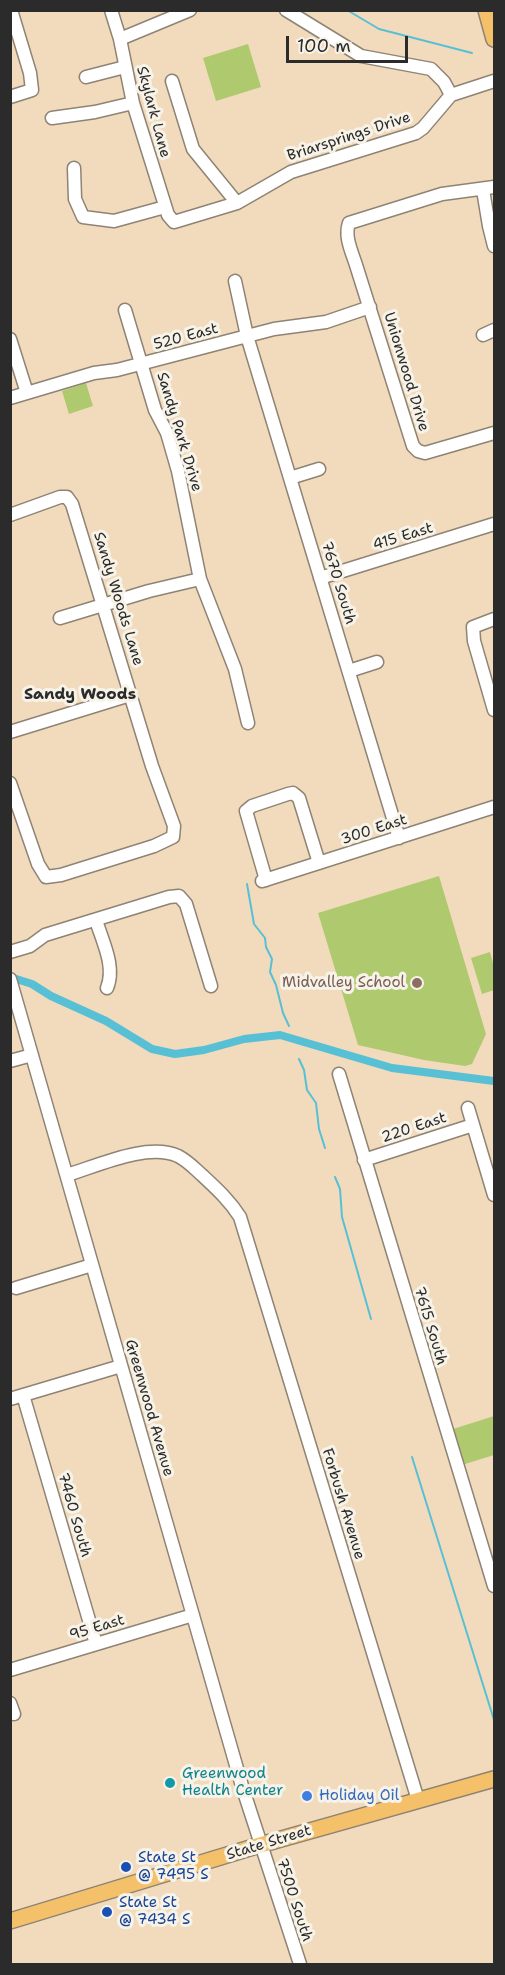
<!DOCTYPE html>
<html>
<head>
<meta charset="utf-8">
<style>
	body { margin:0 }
	#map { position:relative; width:505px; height:1975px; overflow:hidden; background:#f1dbbc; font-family:"Shantell Sans",sans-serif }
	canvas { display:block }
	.frame { position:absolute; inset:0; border:12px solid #2b2b2b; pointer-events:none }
	.scale { position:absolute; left:286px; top:36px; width:122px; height:27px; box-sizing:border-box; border:3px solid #2b2b2b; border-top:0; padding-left:8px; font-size:18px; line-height:21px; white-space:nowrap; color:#2b2b2b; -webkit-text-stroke:4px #f7f3e8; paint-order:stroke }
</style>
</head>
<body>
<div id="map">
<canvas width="505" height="1975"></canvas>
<div class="frame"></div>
<div class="scale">100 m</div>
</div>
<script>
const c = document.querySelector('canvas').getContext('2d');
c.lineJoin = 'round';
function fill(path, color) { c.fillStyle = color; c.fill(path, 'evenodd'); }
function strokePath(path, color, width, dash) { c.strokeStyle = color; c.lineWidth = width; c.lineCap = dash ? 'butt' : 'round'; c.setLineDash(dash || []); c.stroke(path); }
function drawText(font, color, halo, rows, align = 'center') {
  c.font = font + ' "Shantell Sans",sans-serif'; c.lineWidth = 6; c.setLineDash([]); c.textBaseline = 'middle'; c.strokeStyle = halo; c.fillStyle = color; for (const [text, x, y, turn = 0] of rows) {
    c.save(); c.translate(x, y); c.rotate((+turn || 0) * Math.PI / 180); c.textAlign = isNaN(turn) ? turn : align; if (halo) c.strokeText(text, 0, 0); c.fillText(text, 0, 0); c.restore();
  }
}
fill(new Path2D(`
	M248,44l13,43 -45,14 -13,-43z
	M86,383l7,23 -24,8 -7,-23z
	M439,876l47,158 -14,30 -7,2 -41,-6 -66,-15 -40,-132z
	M490,952l4,15v23l-12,4 -11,-36z
	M494,1416v39l-32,10 -12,-35z`), '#afc96f');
strokePath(new Path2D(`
	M347,10l32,19 93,24
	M247,884l7,40 11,14 1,9 6,12 -2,13 6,13 7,28 6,13
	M299,1059l5,11 3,20 9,13 3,26 6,19
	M335,1177l5,12 2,28 29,102
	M412,1457l82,263`), '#58c0d4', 2);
strokePath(new Path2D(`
	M10,977l22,7 19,12 55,25 46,28 23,5 29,-4 40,-11 36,-4 112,33 102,13`), '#58c0d4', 8);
const minor = new Path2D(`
	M111,10l9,29 13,64 35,112 6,7 63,-19 54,-31 125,-39 7,-5 28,-33 43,-14
	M286,10l75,46 70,13 13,13 7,13
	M120,39l70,-29
	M86,77l39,-10
	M172,81l21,68 44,54
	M10,97l22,-7 -2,-17 -19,-63
	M52,118l43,-6 38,-9
	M74,168l1,31 8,18 31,4 51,-14
	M494,187l-52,7 -93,29c-5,14 3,29 7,42l57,181 5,5 7,2 69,-20
	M483,190l6,36 5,20
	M235,281l12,55 152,502
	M125,310l30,100 12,23 11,38 22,108 35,90 13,54
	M483,335l11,-5
	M10,339l17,54
	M10,398l84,-25 23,-3 157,-41 52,-7 44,-15
	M290,478l29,-9
	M10,515l50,-18h7l5,7 80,262 22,60 -1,11 -19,9 -93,29 -15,2 -8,-13 -28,-81
	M320,578l174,-54
	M60,618l89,-27 51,-12
	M494,619l-21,8 1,14 20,69
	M349,671l28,-9
	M10,732l120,-37
	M266,880l-20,-69 6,-5 36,-12 5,-1 6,5 20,65
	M262,881l232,-74
	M96,920c6,21 20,46 11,68
	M10,952l20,-6 15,-11 124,-38 10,-1 7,8 25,82
	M10,979l232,807 58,178
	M10,1061l22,-6
	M339,1074l155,512
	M468,1108l26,87
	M364,1160l109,-35
	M67,1175c30,-9 81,-33 111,-19 10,5 17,13 25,20 14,13 27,25 37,41l178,583
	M16,1288l76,-23
	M23,1395l73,249
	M10,1399l111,-33
	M10,1670l183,-55
	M10,1703l4,11`);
const major = new Path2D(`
	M486,10l8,29
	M10,1921l250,-76 234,-66`);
strokePath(minor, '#8e8374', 15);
strokePath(major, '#8e8374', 18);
strokePath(minor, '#fff', 12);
strokePath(major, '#f4c16a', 15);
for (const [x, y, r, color] of [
	[417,983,6,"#8d6e63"],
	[170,1783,6,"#0f9aa8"],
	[307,1796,6,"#3f7fe0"],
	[126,1867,6,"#1a4fb4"],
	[107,1912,6,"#1a4fb4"]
]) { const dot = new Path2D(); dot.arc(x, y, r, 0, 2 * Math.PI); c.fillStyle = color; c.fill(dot); strokePath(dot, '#f7f3e8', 2); }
drawText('15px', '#2b2b2b', '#f7f3e8', [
	["Skylark Lane",153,112,75],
	["Briarsprings Drive",349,137,-18],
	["520 East",186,337,-15],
	["Unionwood Drive",406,372,73],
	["Sandy Park Drive",179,432,73],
	["415 East",403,537,-17],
	["7670 South",338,583,73],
	["Sandy Woods Lane",118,599,73],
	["300 East",374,830,-18],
	["220 East",414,1128,-18],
	["7615 South",430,1326,73],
	["Greenwood Avenue",149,1408,74],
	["Forbush Avenue",343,1504,73],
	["7460 South",74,1515,74],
	["95 East",97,1628,-17],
	["State Street",269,1843,-17],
	["7500 South",294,1900,72]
]);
drawText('15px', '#785e54', '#f7f3e8', [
	["Midvalley School",405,983]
], 'right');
drawText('15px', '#0d838f', '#f7f3e8', [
	["Greenwood",182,1774],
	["Health Center",182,1791]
], 'left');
drawText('15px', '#366cbe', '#f7f3e8', [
	["Holiday Oil",319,1796]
], 'left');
drawText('15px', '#164399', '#f7f3e8', [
	["State St",138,1858],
	["@ 7495 S",138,1875],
	["State St",119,1903],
	["@ 7434 S",119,1920]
], 'left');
drawText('bold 16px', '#2b2b2b', '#f7f3e8', [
	["Sandy Woods",80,695]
]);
</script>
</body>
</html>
